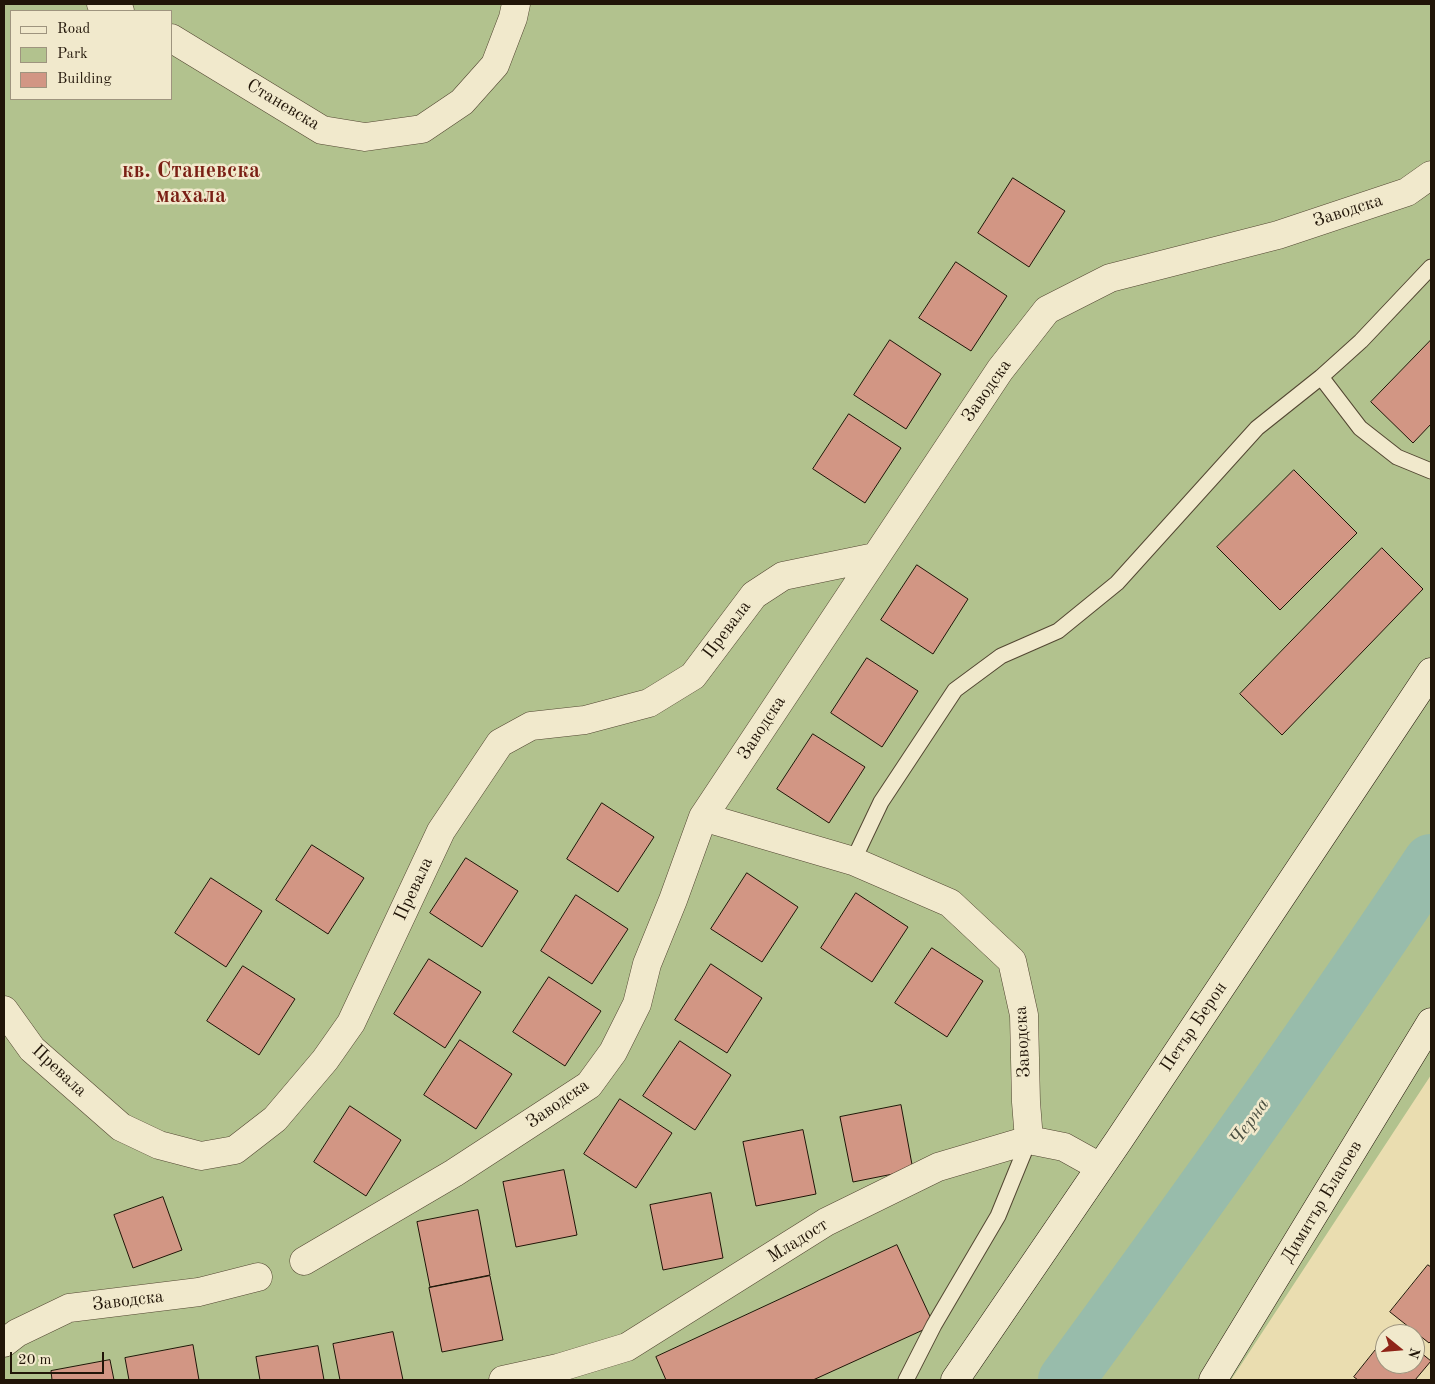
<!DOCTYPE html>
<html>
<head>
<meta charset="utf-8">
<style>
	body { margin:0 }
	#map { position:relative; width:1435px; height:1384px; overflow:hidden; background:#eaddb0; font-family:"Old Standard TT",serif }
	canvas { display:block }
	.frame { position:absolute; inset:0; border:5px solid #211508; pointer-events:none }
	.legend { position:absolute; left:10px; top:10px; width:162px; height:90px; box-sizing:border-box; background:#f1e9cc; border:1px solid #9e947e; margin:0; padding:6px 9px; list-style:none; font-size:15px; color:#211508 }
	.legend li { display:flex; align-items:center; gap:10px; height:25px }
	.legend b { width:25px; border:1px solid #9e947e }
	.north { position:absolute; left:1375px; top:1324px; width:50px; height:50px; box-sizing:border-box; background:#f1e9cc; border:1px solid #9e947e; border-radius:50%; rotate:107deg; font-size:14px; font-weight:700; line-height:20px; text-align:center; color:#211508 }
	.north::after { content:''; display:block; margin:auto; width:18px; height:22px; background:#8f2418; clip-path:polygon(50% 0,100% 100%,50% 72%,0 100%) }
	.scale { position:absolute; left:10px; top:1352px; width:94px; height:22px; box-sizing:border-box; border:2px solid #211508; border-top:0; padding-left:6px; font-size:15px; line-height:18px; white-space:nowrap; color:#211508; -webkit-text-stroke:4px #f1e9cc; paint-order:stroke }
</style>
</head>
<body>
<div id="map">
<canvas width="1435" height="1384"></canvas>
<div class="frame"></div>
<ul class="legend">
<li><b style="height:6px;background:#f1e9cc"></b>Road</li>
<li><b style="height:14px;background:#b2c28e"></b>Park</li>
<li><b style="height:14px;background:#d29684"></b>Building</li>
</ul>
<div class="north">N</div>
<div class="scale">20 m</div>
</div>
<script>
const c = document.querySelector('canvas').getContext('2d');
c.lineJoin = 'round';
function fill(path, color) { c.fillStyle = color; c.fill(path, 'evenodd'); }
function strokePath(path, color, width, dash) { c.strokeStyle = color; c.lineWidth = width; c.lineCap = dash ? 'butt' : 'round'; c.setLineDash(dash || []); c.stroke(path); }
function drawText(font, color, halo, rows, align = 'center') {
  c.font = font + ' "Old Standard TT",serif'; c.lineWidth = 5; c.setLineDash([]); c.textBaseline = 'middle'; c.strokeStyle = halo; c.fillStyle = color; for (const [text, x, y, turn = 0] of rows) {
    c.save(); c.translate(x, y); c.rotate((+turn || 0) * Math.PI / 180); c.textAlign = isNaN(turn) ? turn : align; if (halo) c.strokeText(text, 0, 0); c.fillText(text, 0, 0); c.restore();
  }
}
fill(new Path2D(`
	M4,4h1427v1071l-200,305h-1227zM11,11h160v88h-160z`), '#b2c28e');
strokePath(new Path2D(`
	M1066,1380c125,-170 248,-342 365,-518`), '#98bcab', 56);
const building = new Path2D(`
	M1013,178l52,33 -36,56 -51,-34z
	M956,262l51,34 -36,55 -52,-33z
	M890,340l51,34 -35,55 -52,-34z
	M1431,340v84l-18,19 -42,-41z
	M849,414l52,34 -36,55 -52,-34z
	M1294,470l63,63 -77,77 -63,-63z
	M1382,548l41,41 -141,146 -42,-41z
	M917,565l51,34 -35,55 -52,-34z
	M867,658l51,33 -36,56 -51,-34z
	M813,734l52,33 -36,56 -52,-34z
	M602,803l52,34 -36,55 -51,-33z
	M312,845l52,33 -36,56 -52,-34z
	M466,858l52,33 -36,56 -52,-34z
	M747,873l51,34 -36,55 -51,-33z
	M211,878l51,33 -36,56 -51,-34z
	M856,893l52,34 -36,55 -51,-34z
	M576,895l52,34 -36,55 -51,-33z
	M932,948l51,33 -36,56 -52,-34z
	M429,959l52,33 -36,56 -51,-34z
	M711,964l51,34 -35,55 -52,-33z
	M243,966l52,33 -36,56 -52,-34z
	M549,977l52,34 -36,55 -52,-34z
	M460,1040l52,34 -36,55 -52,-34z
	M680,1041l51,34 -36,55 -52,-34z
	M620,1099l52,34 -36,55 -52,-34z
	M901,1105l12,65 -60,12 -13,-65z
	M350,1106l51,34 -35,56 -52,-34z
	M803,1130l13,64 -60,12 -13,-64z
	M564,1170l13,65 -61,12 -13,-65z
	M711,1193l12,65 -60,12 -13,-65z
	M163,1197l19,53 -49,18 -19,-53z
	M478,1210l12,65 -60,12 -13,-65z
	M897,1245l37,80 -121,55h-147l-10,-23z
	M1428,1265l3,2v74l-2,2 -39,-31z
	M490,1276l13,64 -61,12 -13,-64z
	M393,1332l10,48h-63l-7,-36z
	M1385,1338v26h30v-16l16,13 -16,19h-57l-4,-3z
	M193,1345l6,35h-70l-4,-22z
	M318,1346l6,34h-64l-4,-23z
	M110,1360l4,20h-62l-1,-9z`);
fill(building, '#d29684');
strokePath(building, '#211508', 1);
const service = new Path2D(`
	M1321,377l39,51 37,29 34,14
	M853,861l28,-59 74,-112 46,-34 57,-25 59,-48 140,-155 64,-51 40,-36 70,-74
	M906,1380l28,-55 64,-109 31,-76`);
const minor = new Path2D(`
	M101,4l19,7
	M171,38l151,92 43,7 57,-8 40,-27 33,-37 18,-47 3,-14
	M703,817l150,44 97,42 62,58 12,54 2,87 3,38
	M4,1010l28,39 89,78 38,18 42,11 34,-6 40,-31 50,-59 26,-37 90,-192 59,-88 31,-17 54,-6 64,-17 44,-27 61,-81 29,-19 92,-19
	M304,1261l150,-88 135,-88 24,-33 24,-48 10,-40 26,-64 30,-83 297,-447 47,-60 63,-32 168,-43 129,-43 24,-17
	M4,1343l13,-10 52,-25 130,-16 59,-15
	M503,1380l55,-12 69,-21 199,-125 112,-55 91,-27 35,7 36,20`);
const secondary = new Path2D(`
	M955,1380l164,-240 312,-468
	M1213,1380l218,-358`);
strokePath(service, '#534732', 17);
strokePath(minor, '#534732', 29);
strokePath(secondary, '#211508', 29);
strokePath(service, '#f1e9cc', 15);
strokePath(minor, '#f1e9cc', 28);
strokePath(secondary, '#f1e9cc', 28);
drawText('18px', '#211508', '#f1e9cc', [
	["Станевска",283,105,31],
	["Заводска",1348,211,-18],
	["Заводска",987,391,-55],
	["Превала",727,630,-53],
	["Заводска",762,728,-57],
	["Превала",414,889,-65],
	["Петър Берон",1194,1027,-56],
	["Заводска",1023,1042,-93],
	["Превала",59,1071,43],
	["Заводска",558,1104,-35],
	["Димитър Благоев",1322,1202,-59],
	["Младост",798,1241,-32],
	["Заводска",128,1301,-7]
]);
drawText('italic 19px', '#4b4f41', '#f1e9cc', [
	["Черна",1250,1122,-54]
]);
drawText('bold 22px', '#7a1f14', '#f1e9cc', [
	["кв. Станевска",191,171],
	["махала",191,196]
]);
</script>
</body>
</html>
